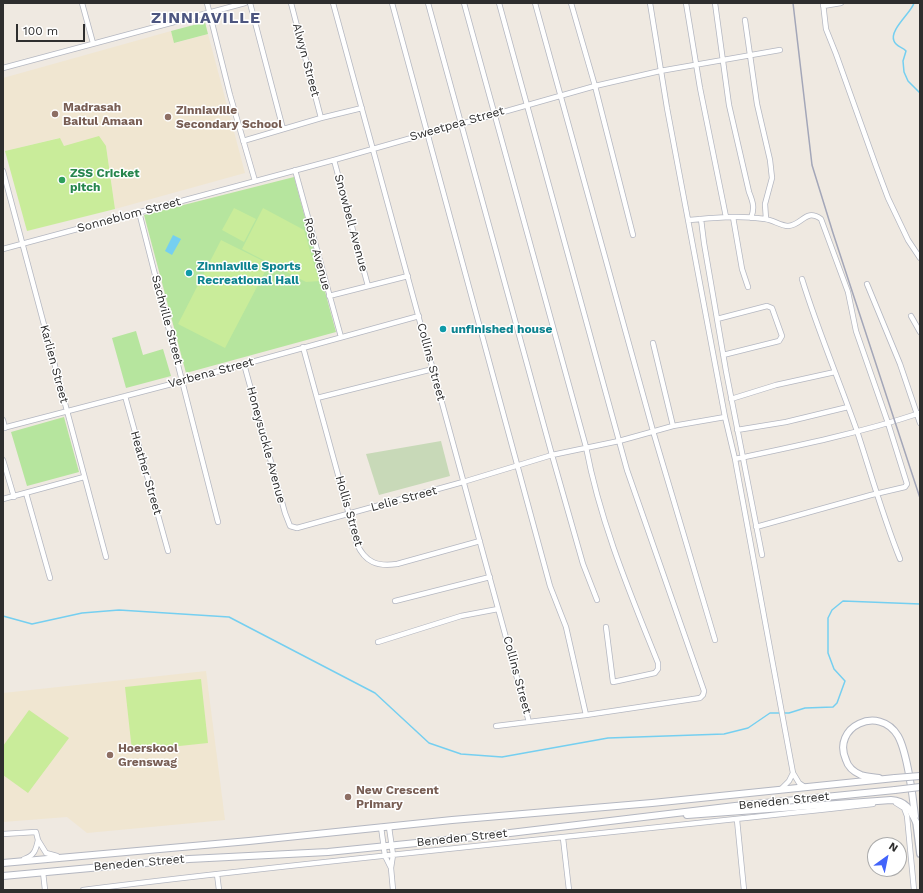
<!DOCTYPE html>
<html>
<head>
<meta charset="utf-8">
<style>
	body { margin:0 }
	#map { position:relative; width:923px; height:893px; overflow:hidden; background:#efe9e1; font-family:"Work Sans",sans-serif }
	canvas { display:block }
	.frame { position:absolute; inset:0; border:4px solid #2e2e2e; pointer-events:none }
	.north { position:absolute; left:867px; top:837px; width:40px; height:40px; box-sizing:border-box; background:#fff; border:1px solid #ababab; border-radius:50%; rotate:33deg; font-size:11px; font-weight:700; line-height:16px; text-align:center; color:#2e2e2e }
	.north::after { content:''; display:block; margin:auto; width:14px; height:18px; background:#4264fb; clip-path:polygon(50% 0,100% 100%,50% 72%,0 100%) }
	.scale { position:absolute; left:16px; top:24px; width:69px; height:18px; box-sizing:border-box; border:2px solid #2e2e2e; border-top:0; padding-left:5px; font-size:12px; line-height:14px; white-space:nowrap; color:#2e2e2e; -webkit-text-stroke:3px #fff; paint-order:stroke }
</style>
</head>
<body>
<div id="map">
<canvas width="923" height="893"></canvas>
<div class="frame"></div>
<div class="north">N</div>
<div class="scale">100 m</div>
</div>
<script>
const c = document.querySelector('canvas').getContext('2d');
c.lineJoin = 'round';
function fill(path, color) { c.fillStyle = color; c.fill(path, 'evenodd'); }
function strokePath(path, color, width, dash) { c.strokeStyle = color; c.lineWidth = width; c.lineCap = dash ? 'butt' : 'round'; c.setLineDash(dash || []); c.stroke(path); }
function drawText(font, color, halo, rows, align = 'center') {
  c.font = font + ' "Work Sans",sans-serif'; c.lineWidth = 3; c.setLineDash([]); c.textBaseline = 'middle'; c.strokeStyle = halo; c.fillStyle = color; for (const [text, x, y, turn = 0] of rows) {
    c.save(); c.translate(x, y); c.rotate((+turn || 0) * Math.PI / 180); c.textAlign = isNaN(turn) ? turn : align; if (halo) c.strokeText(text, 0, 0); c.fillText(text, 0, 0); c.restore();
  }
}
fill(new Path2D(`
	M171,31l4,12 33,-9 37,139 -130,36 -9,-63h-42l-5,-8 -54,13 -2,-8v-65z
	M206,671l19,149 -138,13 -20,-16 -64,5v-129z`), '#f0e6d1');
fill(new Path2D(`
	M205,22l3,12 -34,9 -3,-12z
	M294,177l42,155 -150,41 -42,-158z
	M136,331l7,24 20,-6 8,27 -45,12 -14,-50z
	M64,417l15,55 -52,14 -16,-54z`), '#b6e59e');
fill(new Path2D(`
	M441,441l9,35 -71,19 -13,-41z`), '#c8d9b8');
fill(new Path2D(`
	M99,136l7,10 9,63 -88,22 -22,-80 55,-13 4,8z
	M234,208l22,11 -12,23 -11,-6 3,-6 -3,6 -11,-6z
	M263,208l41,22 15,51 -13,1 -64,-33z
	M221,240l48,24 -44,84 -47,-24z
	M201,679l7,64 -76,8 -7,-64z
	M29,710l40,28 -41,55 -25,-18v-29z`), '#c9ec9a');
fill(new Path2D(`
	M173,235l8,4 -9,16 -7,-4z`), '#75cff0');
strokePath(new Path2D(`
	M914,3c-3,10 -25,27 -20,38 2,6 9,6 12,10l-3,10 1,11 4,9 12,12
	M3,616l29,8 50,-11 37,-3 110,7 146,76 54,50 32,11 41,3 106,-19 116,-4 24,-6 22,-15h19l16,-5 28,-1 4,-4 8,-22 -11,-12 -6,-16v-35l4,-8 11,-9 77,3`), '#75cff0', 1.5);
const minor = new Path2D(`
	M82,3l11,40
	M207,3l23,92 25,86
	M250,3l33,126
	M291,3l30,115
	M333,3l196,719
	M392,3l158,583 16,41 20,88
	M428,3l124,452 31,109 14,36
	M464,3l122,444c14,75 44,146 72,216v6l-3,4 -42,9 -7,-55
	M535,3l118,428 62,209
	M571,3l24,83 38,149
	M650,3l17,105 58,309 10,42 58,314 6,10 6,4
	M686,3l14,85 26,129
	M715,3l14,102 20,87c4,10 6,16 2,26
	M823,3l3,26 10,25 40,112 12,32 20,42 12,18
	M823,6l18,-3
	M745,20l12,84 13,56 2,18 -7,26 1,15
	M3,68l242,-65
	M243,141l78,-23 41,-10
	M334,160l34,126
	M295,170l46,167
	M3,171l103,386
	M139,212l79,310
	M733,217l9,52 6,18
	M701,219l3,24 22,128 36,184
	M688,220c26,-2 51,-5 77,-1 8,1 16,7 23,7 15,-1 17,-18 33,-7l27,73 8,39 32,92 19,61 -2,3 -34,8 -115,32
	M3,249l331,-89 261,-74 65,-15 120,-21
	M802,279c16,52 37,101 55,152 14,43 26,86 43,128
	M867,284l33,80 20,59
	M329,296l79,-20
	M911,316l9,16
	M717,319l50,-13 5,2 10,28 -3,5 -56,14
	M653,343l20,83
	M303,347l54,197c8,18 20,23 40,20l83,-23
	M244,364l41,149 5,13 7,2 166,-46 89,-27 67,-14 54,-15 52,-9
	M125,396l43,155
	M317,398l116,-29
	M731,399l45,-14 59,-13
	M3,420l2,8
	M3,428l180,-47 236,-65
	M737,430l49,-8 62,-15
	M735,459c62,-13 125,-26 185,-46
	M3,460l11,37
	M26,493l24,85
	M3,499l81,-22
	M395,601l95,-24
	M378,642l83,-26 37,-7
	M496,726l90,-11 114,-17 3,-3 1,-4 -77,-221 -128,-467
	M780,790l9,-9 4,-8
	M896,803l8,5 3,8 7,74
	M737,820l7,70
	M381,827l4,29 6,12
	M389,827l4,28 -2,13 2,22
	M3,834l33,-2 2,8 8,13 11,3
	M563,838l6,52
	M24,859c10,-3 12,-9 14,-19
	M43,872l2,18
	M217,874l2,16
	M83,890c262,-33 526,-56 790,-86`);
const tertiary = new Path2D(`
	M916,822l4,32`);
const secondary = new Path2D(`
	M879,778c-6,-1 -13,-1 -18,-3 -7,-3 -13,-8 -15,-15 -15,-33 33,-56 52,-24 9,16 15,61 17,80
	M687,815l204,-15c15,1 19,9 25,22
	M3,863l246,-22 203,-21 200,-17 243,-25
	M3,876l186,-17 139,-7 157,-16 250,-30 160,-16`);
strokePath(minor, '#b4b7c1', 6);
strokePath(tertiary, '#b4b7c1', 8);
strokePath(secondary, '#b4b7c1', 8);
strokePath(minor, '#fff', 4.5);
strokePath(tertiary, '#fff', 5.5);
strokePath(secondary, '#fff', 6);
strokePath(new Path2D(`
	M793,3l19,162 21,68 87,265`), '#a3a6b8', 1.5);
const secondaryBridge = new Path2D(`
	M895,778l25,-2
	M895,790l25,-3`);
strokePath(secondaryBridge, '#b4b7c1', 8, []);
strokePath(secondaryBridge, '#fff', 6);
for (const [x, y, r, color] of [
	[55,114,4,"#8d6e63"],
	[168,117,4,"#8d6e63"],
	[62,180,4,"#2e9e5b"],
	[189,273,4,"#0f9aa8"],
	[443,329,4,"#0f9aa8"],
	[110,755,4,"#8d6e63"],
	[348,797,4,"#8d6e63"]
]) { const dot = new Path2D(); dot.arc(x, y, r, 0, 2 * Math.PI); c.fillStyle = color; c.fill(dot); strokePath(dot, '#fff', 1.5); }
drawText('12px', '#2e2e2e', '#fff', [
	["Alwyn Street",306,60,75],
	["Sweetpea Street",457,124,-16],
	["Sonneblom Street",129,215,-15],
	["Snowbell Avenue",351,223,75],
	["Rose Avenue",317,254,75],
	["Sachville Street",167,320,75],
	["Collins Street",431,362,75],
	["Karlien Street",54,364,75],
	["Verbena Street",211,373,-15],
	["Honeysuckle Avenue",266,445,75],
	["Heather Street",146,473,74],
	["Lelie Street",404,499,-15],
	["Hollis Street",349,511,74],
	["Collins Street",517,675,75],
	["Beneden Street",784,801,-6],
	["Beneden Street",462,838,-6],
	["Beneden Street",139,863,-5]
]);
drawText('bold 12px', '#785e54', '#fff', [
	["Madrasah",63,107],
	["Baitul Amaan",63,121],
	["Zinniaville",176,110],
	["Secondary School",176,124],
	["Hoerskool",118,748],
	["Grenswag",118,762],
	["New Crescent",356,790],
	["Primary",356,804]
], 'left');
drawText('bold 12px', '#27864d', '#fff', [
	["ZSS Cricket",70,173],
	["pitch",70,187]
], 'left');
drawText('bold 12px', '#0d838f', '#fff', [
	["Zinniaville Sports",197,266],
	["Recreational Hall",197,280],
	["unfinished house",451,329]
], 'left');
c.letterSpacing = '1px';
drawText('bold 16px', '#4d5680', '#fff', [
	["ZINNIAVILLE",206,18]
]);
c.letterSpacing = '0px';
</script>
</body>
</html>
